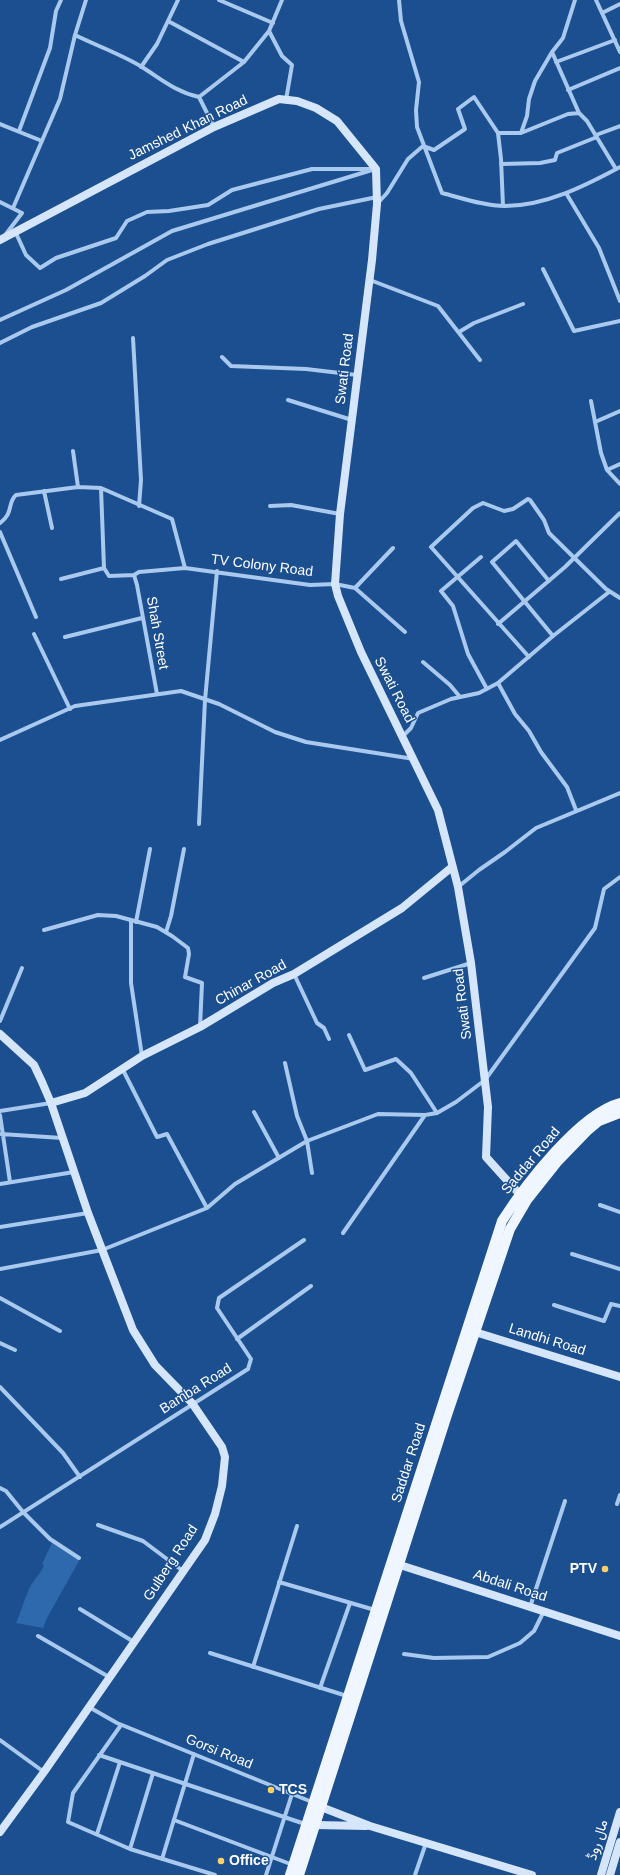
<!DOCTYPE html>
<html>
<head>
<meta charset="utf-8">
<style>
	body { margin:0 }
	canvas { display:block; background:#1b4f8f }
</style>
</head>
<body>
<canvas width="620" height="1875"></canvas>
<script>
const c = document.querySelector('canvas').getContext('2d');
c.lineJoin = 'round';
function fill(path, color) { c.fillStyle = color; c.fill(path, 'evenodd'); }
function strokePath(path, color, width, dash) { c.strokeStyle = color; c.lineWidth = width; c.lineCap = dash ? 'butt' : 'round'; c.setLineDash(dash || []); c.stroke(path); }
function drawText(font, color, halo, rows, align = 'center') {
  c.font = font + ' Helvetica,Vazirmatn,sans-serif'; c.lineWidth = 3; c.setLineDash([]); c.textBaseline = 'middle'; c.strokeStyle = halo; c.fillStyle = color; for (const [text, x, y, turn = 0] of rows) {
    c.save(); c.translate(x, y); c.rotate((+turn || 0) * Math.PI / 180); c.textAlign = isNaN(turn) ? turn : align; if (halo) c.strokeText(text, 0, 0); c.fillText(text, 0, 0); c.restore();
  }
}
fill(new Path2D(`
	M52,1543l28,16 -33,59 -4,10 -27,-5c5,-11 8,-23 13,-34 4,-9 12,-15 15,-24l-2,-1z`), '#2e69ad');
strokePath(new Path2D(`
	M219,0l54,23
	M399,0l2,21 18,61 -3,28 1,17 25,66c20,5 42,13 63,13 40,0 80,-20 115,-39
	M575,0l-12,38 -11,14 27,61 8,8 29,48
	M596,0l24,52
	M602,13l18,-9
	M168,21l76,41
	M269,31l13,25 10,9 -6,35
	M75,35c20,10 48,20 67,32 19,12 34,25 57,30l15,30
	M556,62l59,-22
	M141,67l16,-23 21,-44
	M568,90l52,-22
	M199,97l45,-35 25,-31 13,-31
	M0,124l42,17
	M19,131l31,-83 6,-37 5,-11
	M498,133h23l6,-17 2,-17 6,-18 17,-29
	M521,133l47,-19 11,-1
	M596,135l24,-9
	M501,164l39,-1 15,-3 2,-7 40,-16
	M566,193l33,55 21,53
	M0,202l22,11 -16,21
	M377,204l10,-11 21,-34 15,-13 11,4 31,-21 -7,-20 16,-12 24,36 3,26 2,47
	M13,208l47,-109 15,-64 11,-35
	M15,231l11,24 14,13 16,-10 60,-20 11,-17 20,-9 22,-1 39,-6 24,-15 80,-21h64
	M543,269l31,62 46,-10
	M370,280l68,26 42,54
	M0,320l66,-30 106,-59 200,-61
	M459,332l15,-9 49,-19
	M133,338l8,142 -2,26
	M0,343l32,-16 69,-24 44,-27 22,-16 41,-16 111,-35 58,-12
	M222,357l9,9 75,3 51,6
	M288,400l64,20
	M591,401l10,52 6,17 13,14
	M595,422l25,-11
	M73,451l5,36
	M607,470l13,-6
	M101,488l3,80 5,8 25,-1 5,-3 46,-4 125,17 25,-1 20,4 50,44
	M44,491l8,37
	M270,506l21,-1 49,9
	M0,523c14,-10 7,-20 16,-28l62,-8 23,1 71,31 13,49
	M0,532l36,85
	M481,557l-40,34 12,15 15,48 19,35
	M134,575l3,10 20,109
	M61,579l43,-11
	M549,581l-33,-40 -24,21 61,74
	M355,588l38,-40
	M498,624l67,-57 55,-54
	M34,634l36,75
	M65,637l77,-19
	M529,657l-98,-110 42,-39 10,-5 21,8 9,-2 15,-10 2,1 14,20 5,13 57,56 14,9
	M423,662l27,23 10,12
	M498,683l17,31 14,17 12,21 26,35 9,23
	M403,736l8,-8 7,-15 33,-14 28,-6 19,-10 55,-47 56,-44
	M0,740l75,-34 106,-15 38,13 56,28 31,10 108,17
	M199,824l6,-124 12,-129
	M458,887l21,-17 26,-18 31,-24 84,-35
	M131,921v62l11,73
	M136,922l14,-73
	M44,930l54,-15 18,1 41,11 15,9 16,12 1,6 -4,23 17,6 -2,44
	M166,932l5,-16 13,-67
	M294,974l23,49 7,5 5,11
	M424,978l47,-15
	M0,1021l22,-53
	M349,1035l16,35 31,-11 15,14 26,40
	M285,1063l12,53 10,25 5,32
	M123,1070l34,67 10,-3 40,74
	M0,1111l51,-8
	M254,1112l25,46
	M0,1115l10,67
	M1,1134l61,4
	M0,1184l74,-12
	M600,1205l20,7
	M0,1227l88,-14
	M343,1233l82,-118
	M572,1254l48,15
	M0,1269l102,-19 105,-42 28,-24 72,-43 71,-27 47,1 12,-2 19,-11 29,-22 110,-152 9,-39 16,-12
	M0,1298l60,33
	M554,1305l50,16 7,-17 9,2
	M237,1339l74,-53
	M0,1343l15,7
	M0,1387l63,66 17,24
	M0,1488l6,3 17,21 27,27 29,19
	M617,1504l3,-9
	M98,1525l45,16 40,30
	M0,1527l248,-158 3,-10 -34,-51 2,-10 85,-58
	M279,1582l96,28
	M530,1607l35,-106
	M80,1609l54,33
	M38,1636l71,41
	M210,1653l137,43
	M404,1654l30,4 54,-1 32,-14 14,-12 10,-20
	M253,1667l44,-141
	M320,1688l30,-85
	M89,1707l28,16 195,79
	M121,1725l-48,68 -5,29 62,27 85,26
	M0,1740l44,32
	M99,1755l206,69
	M174,1820l119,45
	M97,1834l23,-72
	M130,1849l23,-76
	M162,1859l32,-105
	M266,1875l26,-81
	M415,1875l11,-32`), '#a9c9ee', 4);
strokePath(new Path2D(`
	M0,240l214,-113 65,-28 18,2 19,7 21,13 39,48 1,35 -5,56 -32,254 -5,70 3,12 23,56 77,158 20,77 13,76 17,144 -2,50 37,41
	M0,1034l34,31 8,17 9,21 37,110 45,117 22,35 37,38 30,44 3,10 -3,29 -7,28 -10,26 -161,232 -44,60
	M51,1103l34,-10 57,-37 58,-29 73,-44 21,-9 108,-66 50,-41
	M475,1332l145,45
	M400,1565l220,71
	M321,1807l49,19 162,49
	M315,1825l51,1
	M601,1875l19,-63
	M610,1875l10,-33`), '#d6e6fa', 8);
strokePath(new Path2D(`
	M290,1875l212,-654c23,-36 77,-107 118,-118
	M299,1875l148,-460 63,-186 17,-29 31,-39 29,-30 12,-10 21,-8`), '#f0f6ff', 10);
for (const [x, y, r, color] of [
	[605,1569,4,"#ffd166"],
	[271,1790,4,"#ffd166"],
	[221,1861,4,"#ffd166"]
]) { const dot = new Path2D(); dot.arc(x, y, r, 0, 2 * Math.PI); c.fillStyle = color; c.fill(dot); strokePath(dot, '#1b4f8f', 1.5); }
drawText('14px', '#fff', '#1b4f8f', [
	["Jamshed Khan Road",188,128,-26],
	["Swati Road",345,369,-83],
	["TV Colony Road",262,566,7],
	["Shah Street",157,633,80],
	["Swati Road",394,690,63],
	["Chinar Road",251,983,-29],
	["Swati Road",463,1004,-97],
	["Saddar Road",531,1161,-50],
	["Landhi Road",547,1340,17],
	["Bamba Road",196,1389,-32],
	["Saddar Road",409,1463,-72],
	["Gulberg Road",171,1563,-57],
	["Abdali Road",510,1586,18],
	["Gorsi Road",219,1752,22],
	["مال روڈ",598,1840,-73]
]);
drawText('bold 14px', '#fff', '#1b4f8f', [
	["PTV",597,1569,"right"],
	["TCS",279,1790],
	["Office",229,1861]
], 'left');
</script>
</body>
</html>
